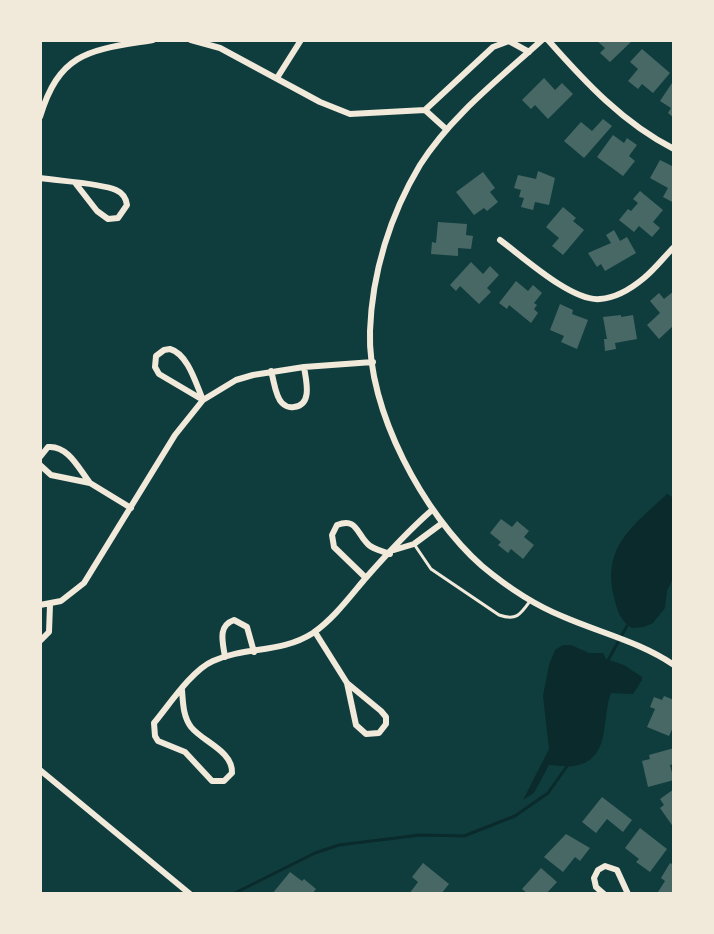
<!DOCTYPE html>
<html>
<head>
<meta charset="utf-8">
<style>
	body { margin:0 }
	#map { position:relative; width:714px; height:934px; overflow:hidden; background:#0f3d3e; font-family:"IBM Plex Sans",sans-serif }
	canvas { display:block }
	.frame { position:absolute; inset:0; border:42px solid #f1e9da; pointer-events:none }
</style>
</head>
<body>
<div id="map">
<canvas width="714" height="934"></canvas>
<div class="frame"></div>
</div>
<script>
const c = document.querySelector('canvas').getContext('2d');
c.lineJoin = 'round';
function fill(path, color) { c.fillStyle = color; c.fill(path, 'evenodd'); }
function strokePath(path, color, width, dash) { c.strokeStyle = color; c.lineWidth = width; c.lineCap = dash ? 'butt' : 'round'; c.setLineDash(dash || []); c.stroke(path); }
fill(new Path2D(`
	M667,494l7,4v78l-7,15 -2,17 -12,15 -9,4 -12,1c-12,-7 -15,-18 -18,-31 -12,-51 19,-71 53,-103z
	M563,645h8l18,8h14l3,6 18,6 18,12v3l-9,14 -22,-1c-10,26 1,67 -37,73 -8,1 -17,-1 -25,-1l-15,28 -11,7 26,-51 -6,-53 6,-31 6,-15z`), '#0a2a2b');
strokePath(new Path2D(`
	M607,662l20,-36
	M233,894l82,-41 24,-8 81,-10 44,1 51,-20 33,-23 22,-31`), '#0a2a2b', 3);
fill(new Path2D(`
	M596,40h37l-23,22 -10,-9 5,-5z
	M642,49l28,24 -17,20 -11,-9 -4,5 -10,-8 10,-12 -8,-7z
	M544,78l11,12 7,-7 11,11 -25,25 -13,-14 -4,4 -9,-9z
	M674,80v38l-6,-5 3,-5 -11,-7z
	M603,119l9,7 -28,32 -20,-17 17,-19 11,9z
	M613,135l11,8 3,-5 10,7 -8,11 6,5 -12,15 -26,-19z
	M660,160l14,7v36l-11,-6 5,-9 -18,-10z
	M538,171l17,7 -6,27 -14,-3 -2,8 -12,-3 3,-9 -5,-1 2,-7 -7,-2 4,-13 18,4z
	M483,172l12,16 -5,4 8,10 -11,9 -3,-3 -10,7 -18,-23z
	M640,191l23,19 -10,12 7,6 -8,9 -13,-11 -5,6 -15,-12 9,-11 3,2 7,-8 -5,-4z
	M563,207l13,11 -3,3 11,9 -21,25 -11,-9 7,-8 -13,-11z
	M438,222l29,2 -1,11 7,1 -2,13 -13,-1v8l-27,-2 1,-12 4,1z
	M614,230l6,11 7,-4 9,16 -31,18 -4,-7 -4,3 -9,-14 23,-10 -5,-8z
	M471,262l12,12 7,-8 9,9 -12,13 4,4 -12,12 -19,-18 -4,5 -6,-6z
	M516,281l12,10 5,-6 9,8 -8,10 3,2 -3,4 4,4 -7,10 -22,-18 -2,4 -8,-6z
	M674,291v34l-15,14 -12,-14 13,-12 -10,-12 9,-8 5,6z
	M560,304l13,6 -1,4 16,6 -11,29 -16,-7 3,-6 -14,-6z
	M621,315v2l12,-2 4,24 -22,4 1,6 -11,2 -1,-12h3l-4,-22z
	M501,519l11,8 5,-6 12,10 -5,6 10,8 -11,14 -12,-10 -3,4 -10,-8 3,-3 -11,-9z
	M664,696l10,4v25l-5,11 -22,-9 8,-18 -5,-2 4,-10 8,3z
	M674,748v16l-4,1 4,15 -26,7 -6,-26 8,-2 -1,-4z
	M674,789v39l-14,-20 4,-3 -4,-6z
	M602,797l30,23 -9,12 -16,-13 -11,14 -14,-11z
	M640,828l27,21 -17,23 -14,-10 3,-3 -14,-11z
	M566,834l24,14 -10,13 -5,-4 -12,15 -19,-15z
	M423,863l26,21 -8,10h-32l9,-12 -6,-5z
	M670,863l4,2v28l-14,1 -2,-2 7,-11 -4,-3z
	M541,868l16,14 -11,12h-18l-6,-5z
	M290,872l12,9 2,-2 12,10 -4,5h-40z`), '#486865');
strokePath(new Path2D(`
	M414,544l17,25 68,46c17,6 21,0 31,-14`), '#f1e9da', 3);
strokePath(new Path2D(`
	M191,40l29,8 100,54 30,12 75,-4 21,19
	M542,40c-43,39 -91,76 -122,125 -30,50 -48,108 -50,166 -3,79 54,184 112,235 24,20 52,39 82,51 37,16 76,25 110,48
	M548,40c37,42 75,83 126,109
	M277,78l24,-38
	M425,110l68,-63 16,-6 20,11
	M40,117c20,-67 52,-67 113,-77
	M40,178c19,3 60,5 76,12 7,3 10,8 11,15l-9,13 -10,1 -11,-8 -21,-27
	M500,240c22,16 72,62 100,59 15,-1 32,-11 44,-21 11,-9 20,-21 30,-31
	M170,349c18,5 26,35 33,51l-44,-26 -4,-7 1,-11 8,-6z
	M271,371c3,9 4,25 11,32 3,3 7,5 12,4 19,-2 12,-27 10,-40
	M40,457l8,-10c20,-2 31,22 42,36
	M40,465l11,10 39,8 41,25
	M394,550l20,-6 27,-20
	M366,578l-32,-31 -2,-12 5,-10c19,-7 19,6 29,17 5,7 16,9 24,12
	M40,605l21,-4 23,-18 91,-148 28,-35 33,-20 17,-5 51,-8 69,-5
	M315,632l32,51 34,28 5,6v7l-7,9 -13,1 -10,-9 -9,-42
	M40,641l9,-9 1,-27
	M225,657c-2,-14 -8,-31 9,-37l13,7 7,25
	M182,690c1,13 1,26 9,37 12,15 42,24 41,46l-8,8h-12l-27,-29 -27,-11 -3,-5 -1,-13c15,-18 38,-53 59,-62 33,-15 67,-7 100,-28 20,-14 35,-34 51,-53 21,-24 43,-48 68,-70
	M40,770l150,124
	M604,894l-8,-7 -2,-9 4,-8 7,-4 12,4 11,24`), '#f1e9da', 6);
</script>
</body>
</html>
